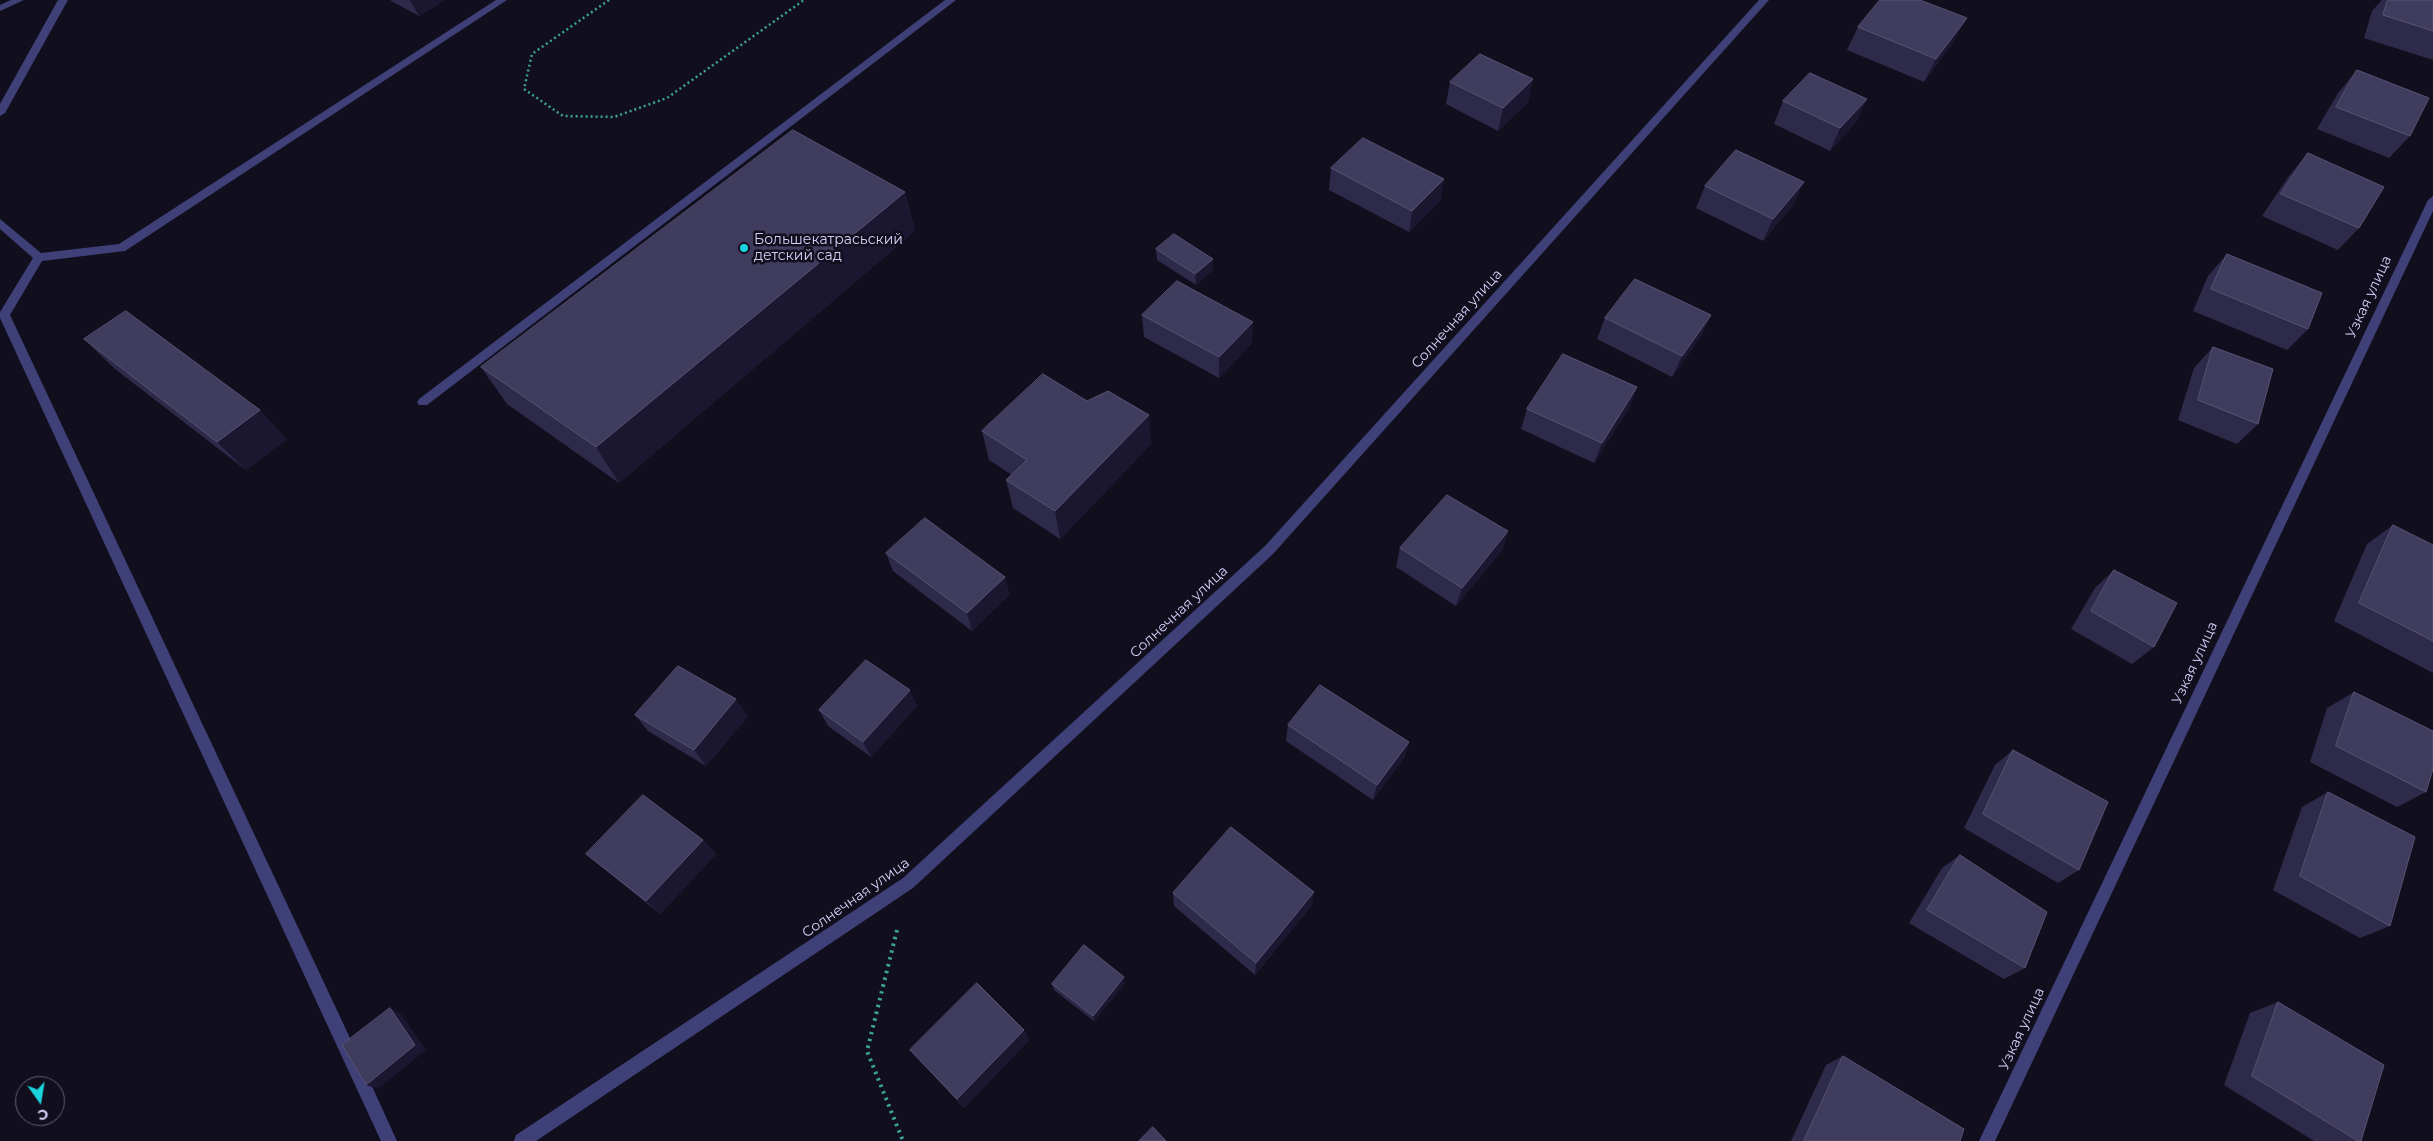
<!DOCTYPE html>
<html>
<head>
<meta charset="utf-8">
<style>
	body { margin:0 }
	#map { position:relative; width:2433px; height:1141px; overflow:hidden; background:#110f1e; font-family:Montserrat,sans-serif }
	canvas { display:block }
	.north { position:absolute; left:15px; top:1076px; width:50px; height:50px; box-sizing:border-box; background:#110f1e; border:1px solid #5f5d76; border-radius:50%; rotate:167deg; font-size:14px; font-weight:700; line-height:20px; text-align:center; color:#d4d1f9 }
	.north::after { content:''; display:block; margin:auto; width:18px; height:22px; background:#1bd4dc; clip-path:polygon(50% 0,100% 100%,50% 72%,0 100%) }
</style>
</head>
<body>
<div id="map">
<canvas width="2433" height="1141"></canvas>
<div class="north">С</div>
</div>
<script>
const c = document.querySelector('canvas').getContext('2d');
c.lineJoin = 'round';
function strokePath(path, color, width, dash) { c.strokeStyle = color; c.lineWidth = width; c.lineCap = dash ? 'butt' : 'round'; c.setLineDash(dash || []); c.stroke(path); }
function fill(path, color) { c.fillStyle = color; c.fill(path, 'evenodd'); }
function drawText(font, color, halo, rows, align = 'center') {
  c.font = font + ' Montserrat,sans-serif'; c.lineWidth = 5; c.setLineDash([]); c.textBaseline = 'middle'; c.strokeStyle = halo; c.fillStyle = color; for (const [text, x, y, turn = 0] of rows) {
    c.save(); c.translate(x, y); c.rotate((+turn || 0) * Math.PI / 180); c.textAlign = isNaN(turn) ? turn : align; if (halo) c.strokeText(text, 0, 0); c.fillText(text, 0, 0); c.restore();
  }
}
strokePath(new Path2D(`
	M609,0l-77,54 -8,35 39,27 51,1 53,-19 137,-98`), '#3ca397', 2.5, [2, 3]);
strokePath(new Path2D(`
	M897,930l-30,121 36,90`), '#3ca397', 4, [2.5, 4.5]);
fill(new Path2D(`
	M58,0h10l-63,113 -5,3v-12z
	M496,0h11l-382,251 -83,10 -32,54 333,708 54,118h-16l-381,-823v-6l33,-54 -33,-29v-10l41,34 78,-9z
	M945,0h11l-529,405h-8l-2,-3 2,-3z`), '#3f4078');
fill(new Path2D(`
	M11,0h13l-24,11v-6z
	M1759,0h10l-496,554 -360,334 -377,253h-22l2,-6 387,-257 362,-332z
	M2433,196v15l-438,930h-16l449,-941z`), '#3f4078');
fill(new Path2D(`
	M391,0h54l-26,16 -28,-15z
	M2382,0h46l5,1v59l-69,-22 8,-27z
	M1858,27l96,14 -30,41 -77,-32z
	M2357,70l53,66 -21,22 -72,-29 21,-36z
	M1533,79l-5,23 -30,29 -52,-27 4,-22z
	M1867,99l-11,23 -26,29 -56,-27 9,-23z
	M2308,153l51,75 -21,22 -76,-34 27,-40z
	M1331,168l113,11 -4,22 -31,31 -80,-42z
	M1705,186l89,18 -31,37 -67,-33z
	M905,192l10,39 -296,252 -112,-79 -26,-37z
	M1156,249l57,10v11l-17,15 -39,-25z
	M2227,254l81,75 -21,21 -94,-39 15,-35z
	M1142,315l110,28 -33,35 -75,-41z
	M1711,315l-10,21 -29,41 -75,-38 8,-21z
	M84,339l203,100 -41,31 -131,-101z
	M2213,347l45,77 -21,20 -59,-24 16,-52z
	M1637,387l-8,21 -35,55 -73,-34 6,-20z
	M982,431l169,13 -91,95 -47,-31 -7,-28 6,-5 -23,-15z
	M2393,525l40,20v128l-99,-52 33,-77z
	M1508,531l-6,19 -46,56 -60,-39 4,-19z
	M886,553l119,24 4,18 -37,36 -79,-60z
	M2114,570l40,77 -22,17 -61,-35 24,-41z
	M2354,692l72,100 -29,15 -87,-45 17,-54z
	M917,706l-46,51 -43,-31 -9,-16z
	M635,715l113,1 -42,50 -58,-35z
	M1288,725l121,17 -5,16 -31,42 -87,-59z
	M2013,750l66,120 -21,13 -94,-55 31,-63z
	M2328,792l62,134 -30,12 -87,-48 29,-83z
	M703,840l13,14 -56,60 -58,-47 -16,-13z
	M1960,855l65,113 -21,11 -95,-56 33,-55z
	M1173,893l139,12 -57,70 -81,-69z
	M1125,983l-31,38 -40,-31 -2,-6z
	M2278,1002l83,139h-47l-90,-56 26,-72z
	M1024,1030l5,10 -65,68 -54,-58z
	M1843,1056l117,85h-169l35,-76z`), '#2e2a4a');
fill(new Path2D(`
	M410,0h35l-26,16z
	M1967,18l-13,23 -30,41 12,-23z
	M1533,79l-5,23 -30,29 5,-23z
	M1867,99l-11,23 -26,29 10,-23z
	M1444,179l-4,22 -31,31 3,-21z
	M1804,182l-10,22 -31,37 10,-22z
	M905,192l10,39 -296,252 -23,-36z
	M1213,259v11l-17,15 -1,-11z
	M1711,315l-10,21 -29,41 10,-21z
	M1253,322l-1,21 -33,35v-21z
	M1637,387l-8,21 -35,55 8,-20z
	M260,410l27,29 -41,31 -29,-28z
	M1149,415l2,29 -91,95 -5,-28z
	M1508,531l-6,19 -46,56 6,-18z
	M1005,577l4,18 -37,36 -5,-18z
	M910,690l7,16 -46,51 -8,-15z
	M736,699l12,17 -42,50 -12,-16z
	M1409,742l-5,16 -31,42 4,-15z
	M703,840l13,14 -56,60 -14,-13z
	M1314,892l-2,13 -57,70 1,-12z
	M1124,977l1,6 -31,38 -1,-5z
	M390,1008l11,6 25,36 -48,39 -12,-4z
	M1024,1030l5,10 -65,68 -7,-9z`), '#1b1731');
const building = new Path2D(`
	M1880,0h40l47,18 -31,41 -78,-32z
	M2388,0h40l5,1v30l-50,-16z
	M1480,54l53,25 -30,29 -53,-26z
	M2357,70l72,28 -19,38 -74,-29z
	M1810,73l57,26 -27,29 -57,-27z
	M793,130l112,62 -309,255 -115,-80z
	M1363,138l81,41 -32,32 -81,-43z
	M1736,150l68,32 -31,37 -68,-33z
	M2308,153l76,34 -25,41 -78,-34z
	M1174,234l39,25 -18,15 -39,-25z
	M2227,254l95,39 -14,36 -97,-40z
	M1635,279l76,36 -29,41 -77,-38z
	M1177,281l76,41 -34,35 -77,-42z
	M126,311l134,99 -43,32 -133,-103z
	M2213,347l60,22 -15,55 -60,-24z
	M1563,354l74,33 -35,56 -75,-34z
	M1043,374l44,27 21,-10 41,24 -94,96 -49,-31 21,-20 -45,-29z
	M1447,495l61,36 -46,57 -62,-40z
	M925,518l80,59 -38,36 -81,-60z
	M2393,525l40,20v96l-74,-38z
	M2114,570l63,33 -23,44 -63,-36z
	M866,660l44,30 -47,52 -44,-32z
	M678,666l58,33 -42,51 -59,-35z
	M1320,685l89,57 -32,43 -89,-60z
	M2354,692l79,39v38l-7,23 -90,-46z
	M2013,750l95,52 -29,68 -96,-56z
	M2328,792l87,45 -25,89 -90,-50z
	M643,795l60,45 -57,61 -60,-47z
	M1231,827l83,65 -58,71 -83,-70z
	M1960,855l87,57 -22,56 -98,-58z
	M1084,945l40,32 -31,39 -41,-32z
	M977,983l47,47 -67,69 -47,-49z
	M2278,1002l106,63 -23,76h-3l-106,-65z
	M390,1008l25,37 -49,40 -24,-40z
	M1843,1056l121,73 -4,12h-156z
	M1153,1127l13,14h-27z`);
fill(building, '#403c5d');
strokePath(building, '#575375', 1);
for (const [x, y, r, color] of [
	[744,248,5,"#1bd4dc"]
]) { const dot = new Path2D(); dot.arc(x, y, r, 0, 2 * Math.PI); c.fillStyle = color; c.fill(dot); strokePath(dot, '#110f1e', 2); }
drawText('14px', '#d4d1f9', '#110f1e', [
	["Большекатрасьский",754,240],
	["детский сад",754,256]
], 'left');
drawText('14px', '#d4d1f9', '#110f1e', [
	["Узкая улица",2369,297,-65],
	["Солнечная улица",1457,319,-48],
	["Солнечная улица",1179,612,-43],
	["Узкая улица",2195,663,-65],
	["Солнечная улица",856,898,-35],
	["Узкая улица",2022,1029,-65]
]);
</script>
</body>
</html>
